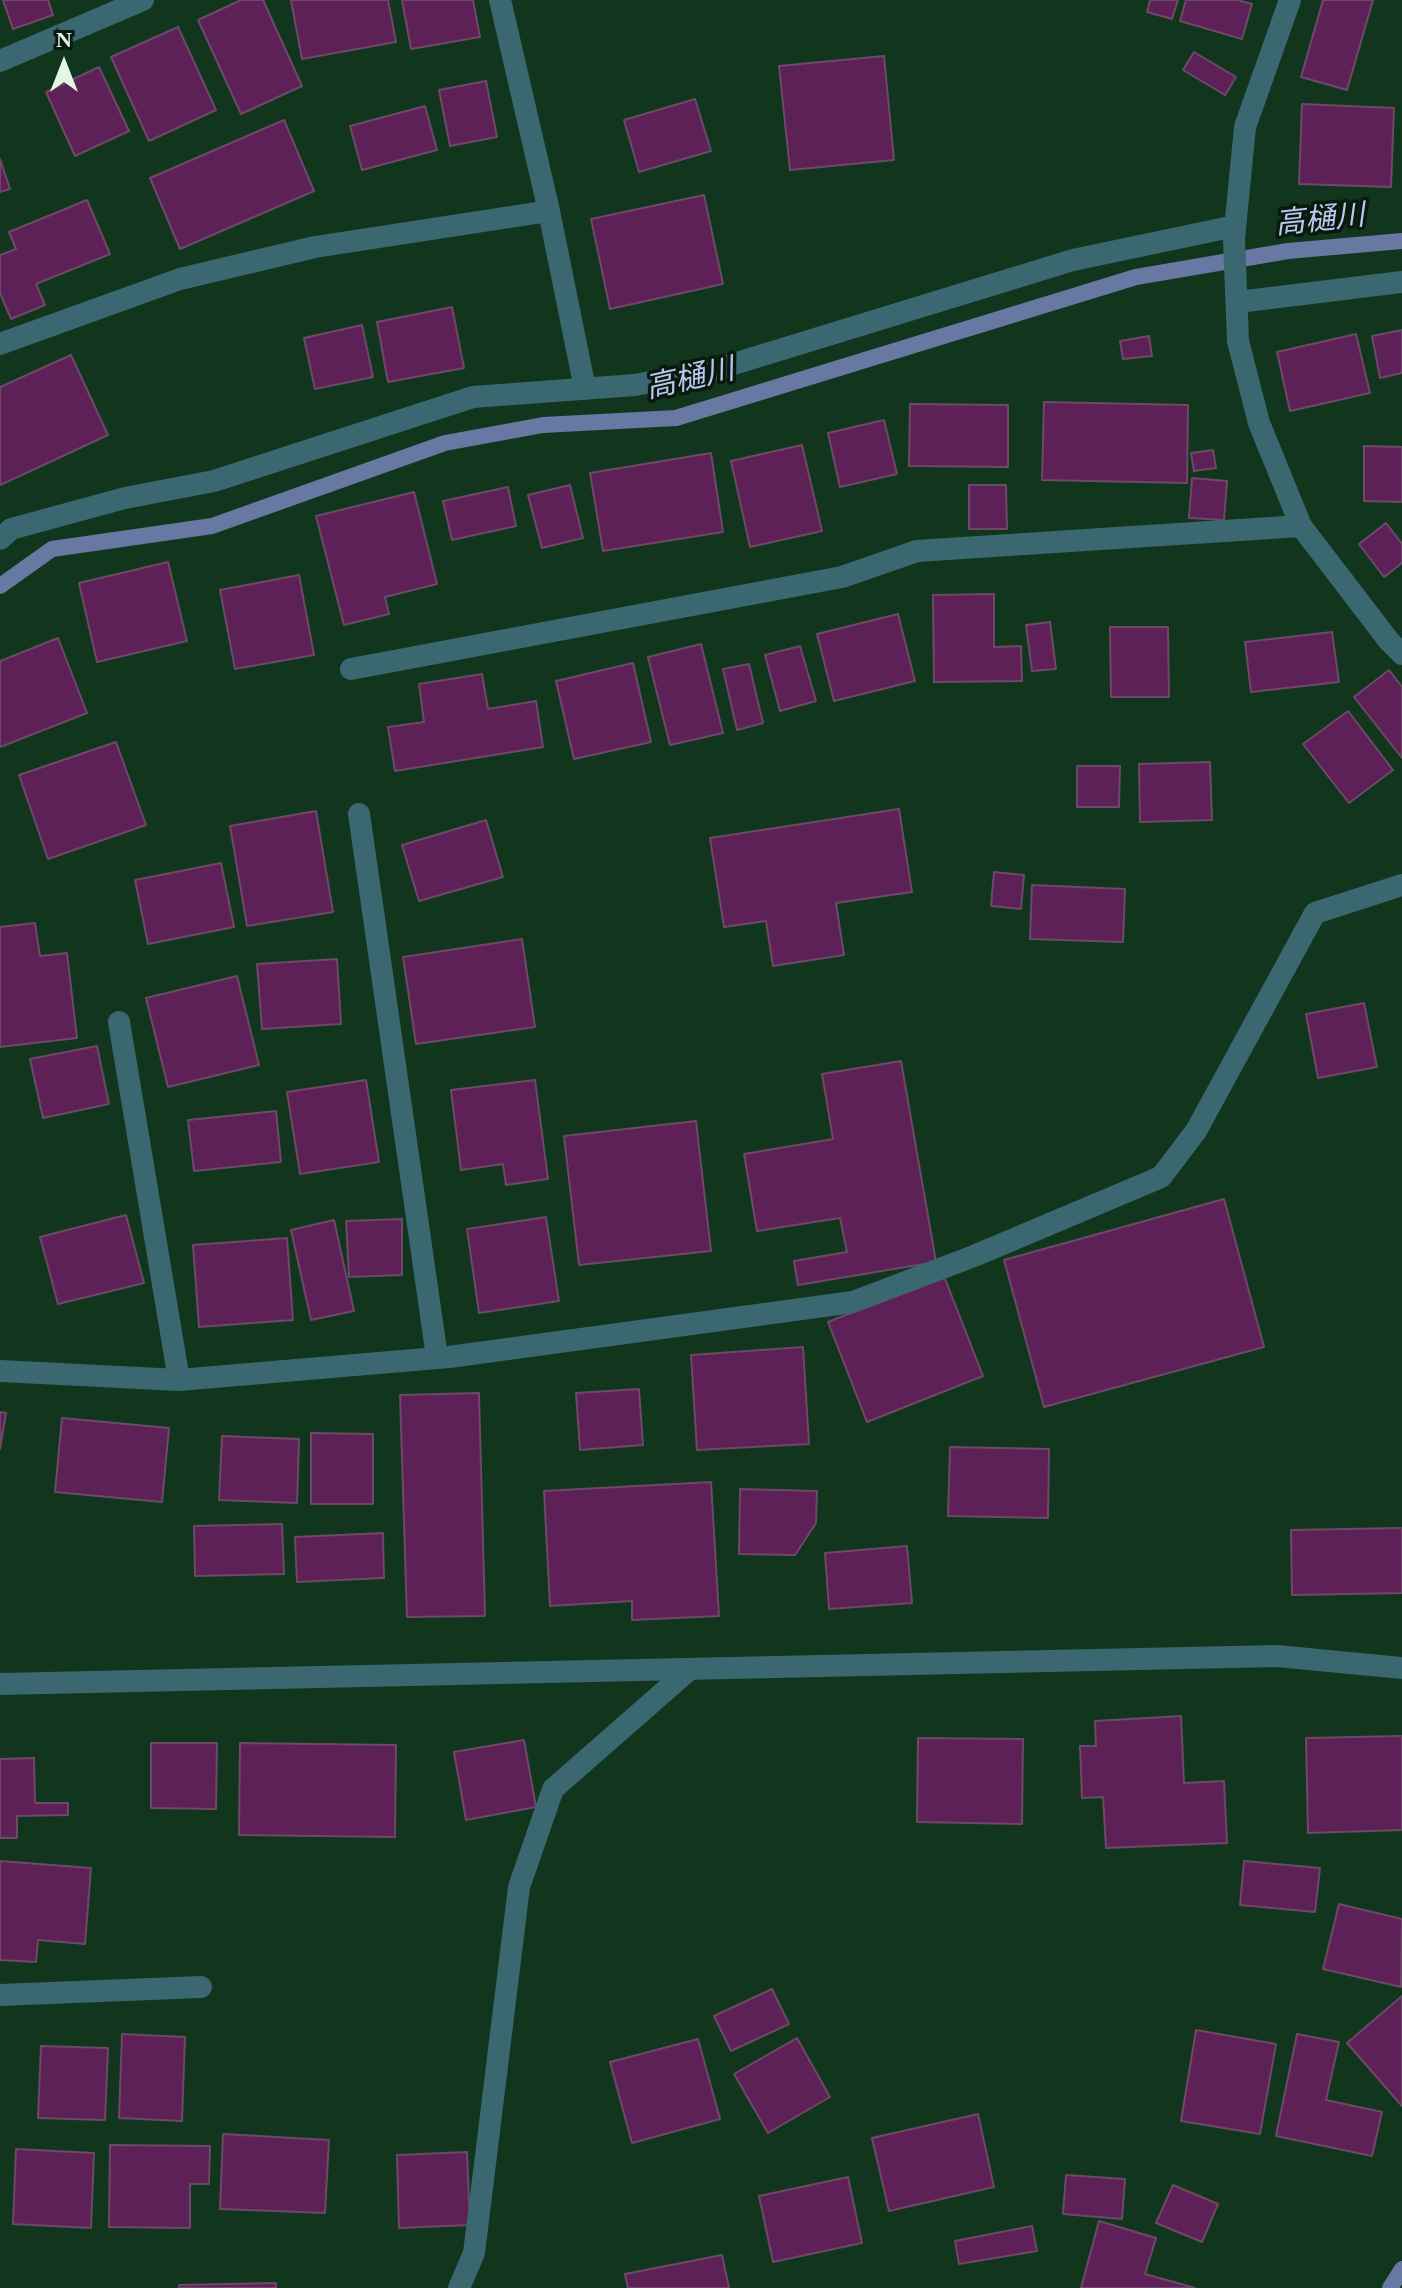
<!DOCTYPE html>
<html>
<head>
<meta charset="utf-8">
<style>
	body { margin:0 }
	#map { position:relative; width:1402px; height:2288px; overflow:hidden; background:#11361d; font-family:"Times New Roman",serif }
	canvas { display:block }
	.north { position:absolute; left:24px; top:24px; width:80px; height:80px; -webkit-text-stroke:6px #0a190e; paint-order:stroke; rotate:0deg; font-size:22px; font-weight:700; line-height:32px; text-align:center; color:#e1f5e5 }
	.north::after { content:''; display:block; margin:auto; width:28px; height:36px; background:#e1f5e5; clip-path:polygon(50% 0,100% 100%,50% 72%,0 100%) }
</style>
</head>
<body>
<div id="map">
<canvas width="1402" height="2288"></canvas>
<div class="north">N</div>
</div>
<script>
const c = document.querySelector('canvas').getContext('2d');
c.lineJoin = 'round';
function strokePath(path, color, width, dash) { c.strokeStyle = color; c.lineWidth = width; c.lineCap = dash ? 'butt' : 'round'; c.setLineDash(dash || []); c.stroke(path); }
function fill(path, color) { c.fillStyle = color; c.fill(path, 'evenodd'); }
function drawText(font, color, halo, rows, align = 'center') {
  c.font = font + ' "Times New Roman","Noto Sans JP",serif'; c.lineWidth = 7; c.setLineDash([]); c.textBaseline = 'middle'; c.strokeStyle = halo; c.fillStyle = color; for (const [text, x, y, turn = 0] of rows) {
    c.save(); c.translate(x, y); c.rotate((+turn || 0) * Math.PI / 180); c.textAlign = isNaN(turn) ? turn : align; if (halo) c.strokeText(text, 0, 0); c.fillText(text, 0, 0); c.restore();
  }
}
strokePath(new Path2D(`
	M0,586l52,-37 160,-23 233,-83 98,-18 133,-7 460,-141 152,-26 114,-10
	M1390,2288l12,-19`), '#6778a2', 16);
const building = new Path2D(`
	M3,0h45l5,15 -40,14z
	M241,0h22l39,86 -61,28 -43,-94z
	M291,0h97l8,42 -94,17z
	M402,0h71l7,37 -69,12z
	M1150,0h28l-6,19 -25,-7z
	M1186,0h51l15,4 -10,35 -62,-18z
	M1323,0h50l-26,90 -46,-13z
	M178,27l38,83 -67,31 -38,-84z
	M1194,52l42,25 -11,18 -42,-25z
	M884,56l10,104 -104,10 -11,-104z
	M99,67l30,64 -54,25 -29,-64z
	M486,81l11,56 -47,9 -11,-56z
	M695,99l16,52 -72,21 -15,-52z
	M1302,104l92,4 -3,79 -92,-3z
	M425,106l12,44 -75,20 -12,-44z
	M284,120l30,71 -134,58 -30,-71z
	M0,159l10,30 -10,3z
	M704,195l19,89 -113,25 -19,-90z
	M87,200l23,54 -74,30 9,21 -34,14 -11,-26v-38l16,-6 -7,-17z
	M452,307l12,61 -76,14 -11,-60z
	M362,325l11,52 -58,12 -11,-51z
	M1402,330v43l-22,5 -8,-42z
	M1356,334l14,59 -80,18 -13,-59z
	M1149,336l3,20 -29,3 -3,-18z
	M71,355l37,80 -108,50v-98z
	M1044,402l144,3 -1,78 -145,-3z
	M910,404l98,1v62l-99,-1z
	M884,420l13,54 -57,13 -12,-54z
	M802,445l20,86 -72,16 -19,-86z
	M1364,446l38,1v55l-38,-1z
	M1213,450l3,18 -22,3 -3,-18z
	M711,453l12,79 -120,19 -13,-78z
	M1192,478l35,3 -3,39 -35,-2z
	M570,485l13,53 -41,10 -14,-53z
	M969,485h37l1,44h-38z
	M508,487l8,39 -64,14 -9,-39z
	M414,492l23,92 -52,13 4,17 -45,11 -28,-109z
	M1386,523l16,21v19l-18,14 -25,-33z
	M168,562l19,79 -90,21 -18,-79z
	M299,575l15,80 -79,14 -15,-79z
	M994,594v53l27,-1 1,35 -88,1 -1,-87z
	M898,614l17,67 -81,20 -17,-67z
	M1050,622l6,47 -24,2 -6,-46z
	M1110,627h58l1,70h-58z
	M1332,632l7,50 -88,10 -6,-50z
	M58,638l29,75 -87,34v-86z
	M701,644l22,89 -53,12 -22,-88z
	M800,646l16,55 -36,10 -15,-56z
	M633,663l18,79 -77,17 -18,-78z
	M749,664l14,59 -26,7 -14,-61z
	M1389,670l13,17v71l-48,-61z
	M482,674l6,35 48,-8 7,46 -148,24 -7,-44 36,-5 -5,-38z
	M1348,711l45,59 -44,33 -46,-59z
	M116,742l30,83 -98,34 -29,-84z
	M1210,762l2,58 -72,2 -1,-58z
	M1077,766h43l-1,41h-42z
	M899,809l13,83 -76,11 8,52 -71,11 -7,-45 -42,6 -14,-89z
	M316,811l17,101 -86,14 -17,-100z
	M486,820l17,57 -84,24 -17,-56z
	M221,863l13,64 -86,17 -13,-64z
	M994,872l30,3 -3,34 -30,-3z
	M1032,885l93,4 -2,53 -93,-3z
	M35,923l5,33 27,-3 10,85 -77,9v-120z
	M522,939l13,88 -119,17 -13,-87z
	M337,959l4,65 -79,5 -5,-65z
	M237,976l22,89 -91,22 -22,-89z
	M1364,1003l13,64 -59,11 -12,-64z
	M97,1046l12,58 -66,14 -13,-59z
	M901,1061l35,201 -138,23 -4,-24 53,-9 -7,-34 -83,13 -13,-77 89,-15 -11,-65z
	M366,1080l13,82 -79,12 -13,-82z
	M535,1080l13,99 -42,6 -3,-21 -42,6 -10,-80z
	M276,1111l5,51 -87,9 -6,-51z
	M696,1121l15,130 -132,14 -15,-129z
	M1224,1199l40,148 -220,60 -40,-147z
	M126,1215l18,68 -86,21 -18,-67z
	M546,1217l13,84 -80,12 -12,-84z
	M402,1219v56l-53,2 -3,-56z
	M334,1220l20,91 -43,9 -20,-90z
	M287,1238l6,82 -94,7 -6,-82z
	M944,1276l39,100 -116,46 -39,-100z
	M803,1347l6,97 -112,6 -6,-95z
	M639,1389l4,56 -63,5 -4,-57z
	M479,1393l6,223 -78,1 -7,-222z
	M0,1412l6,1 -6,36z
	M62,1418l107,10 -7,74 -107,-10z
	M311,1433l62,1v70h-62z
	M222,1436l77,3 -2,64 -78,-3z
	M950,1447l99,2 -1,69 -100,-2z
	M711,1482l8,134 -87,4v-19l-82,5 -6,-115z
	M740,1489l77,2 -1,32 -21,32 -56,-1z
	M282,1524l2,50 -89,2 -1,-50z
	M1402,1528v65l-110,2 -1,-65z
	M383,1533l1,45 -87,4 -2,-45z
	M907,1546l5,57 -83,6 -4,-56z
	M1181,1716l3,67 40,-2 3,62 -121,5 -3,-51 -21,1 -2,-52h16l-1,-25z
	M1402,1736v94l-94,3 -2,-95z
	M918,1738l105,1 -1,85 -105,-2z
	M524,1740l12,67 -70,13 -12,-68z
	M151,1743h66l-1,66 -65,-1z
	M240,1743l156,2 -1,92 -156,-2z
	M34,1758l1,45h33v12l-51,1v22h-17v-79z
	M0,1861l91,7 -6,76 -47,-4 -2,22 -36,-2z
	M1244,1861l76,7 -5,44 -75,-7z
	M1339,1904l63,15 -1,68 -78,-18z
	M772,1989l17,35 -58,27 -17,-35z
	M1402,1996v110l-55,-63z
	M1196,2030l80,14 -16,90 -79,-13z
	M122,2034l63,3 -3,84 -63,-3z
	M1297,2034l42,8 -13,58 56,12 -10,44 -96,-20z
	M797,2038l33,59 -62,36 -34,-59z
	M698,2039l22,80 -88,24 -22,-81z
	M41,2046l67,2 -3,72 -67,-2z
	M978,2114l16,73 -105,24 -17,-73z
	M223,2134l106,6 -4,73 -105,-4z
	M110,2145l100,1 -1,38h-19v44l-81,-1z
	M16,2149l78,4 -3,75 -78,-4z
	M467,2152l3,73 -71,3 -2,-73z
	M1066,2175l59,4 -3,40 -59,-5z
	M848,2177l14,66 -89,19 -14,-66z
	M1173,2185l45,19 -16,38 -46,-19z
	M1099,2221l57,17 -11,36 50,14h-114z
	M1032,2226l5,25 -78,13 -4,-23z
	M722,2255l7,33h-101l-3,-14z
	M276,2283v5h-97v-3z`);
fill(building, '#5d2158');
strokePath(building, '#6c4a67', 2);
strokePath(new Path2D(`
	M1290,0l-45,127 -11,112 4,102 21,82 42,103 88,115 13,13
	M0,61l143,-61
	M549,211l36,178
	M1238,302l164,-20
	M0,344l180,-65 135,-32 234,-36 -49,-211
	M0,539l11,-10 114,-31 89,-17 259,-84 162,-12 79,-15 359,-110 162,-34
	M351,669l491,-92 75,-26 384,-25
	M359,814l78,543
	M119,1022l60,358
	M0,1371l179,9 270,-23 404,-55 121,-46 187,-79 35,-46 119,-218 87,-28
	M0,1995l201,-8
	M459,2288l15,-35 45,-366 34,-98 137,-120`), '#3a6770', 22);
strokePath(new Path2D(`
	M0,1684l1277,-28 125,12`), '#3a6770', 22);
drawText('italic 30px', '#bac7ee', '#0a190e', [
	["高樋川",1320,221,-6],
	["高樋川",690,380,-13]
]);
</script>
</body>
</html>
